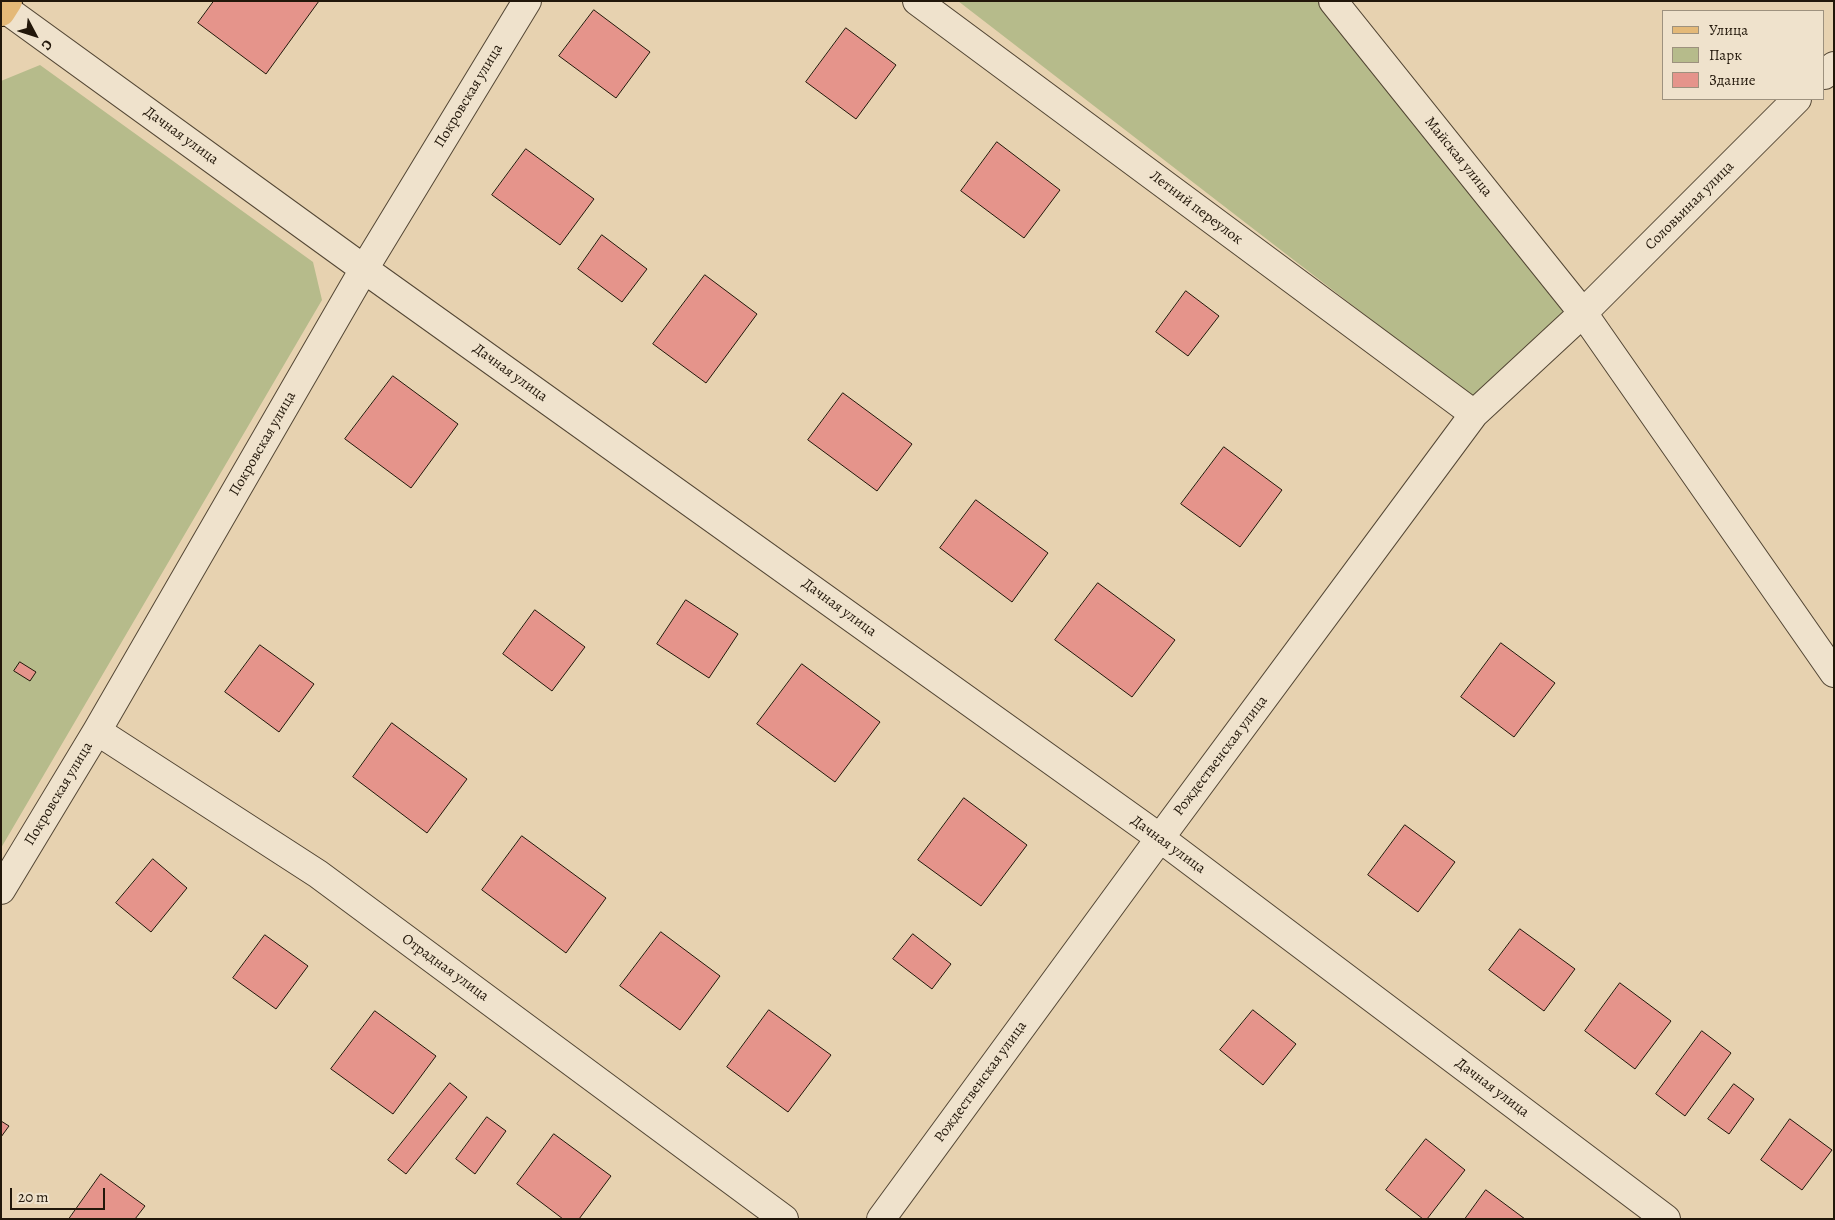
<!DOCTYPE html>
<html>
<head>
<meta charset="utf-8">
<style>
	body { margin:0 }
	#map { position:relative; width:1835px; height:1220px; overflow:hidden; background:#e7d2b0; font-family:Alegreya,serif }
	canvas { display:block }
	.frame { position:absolute; inset:0; border:2px solid #22170a; pointer-events:none }
	.legend { position:absolute; left:1662px; top:10px; width:162px; height:90px; box-sizing:border-box; background:#efe2cc; border:1px solid #9d917e; margin:0; padding:6px 9px; list-style:none; font-size:15px; color:#22170a }
	.legend li { display:flex; align-items:center; gap:10px; height:25px }
	.legend b { width:25px; border:1px solid #9d917e }
	.north { position:absolute; left:10px; top:10px; width:50px; height:50px; -webkit-text-stroke:4px #efe2cc; paint-order:stroke; rotate:130deg; font-size:14px; font-weight:700; line-height:20px; text-align:center; color:#22170a }
	.north::after { content:''; display:block; margin:auto; width:18px; height:22px; background:#22170a; clip-path:polygon(50% 0,100% 100%,50% 72%,0 100%) }
	.scale { position:absolute; left:10px; top:1188px; width:95px; height:22px; box-sizing:border-box; border:2px solid #22170a; border-top:0; padding-left:6px; font-size:15px; line-height:18px; white-space:nowrap; color:#22170a; -webkit-text-stroke:4px #efe2cc; paint-order:stroke }
</style>
</head>
<body>
<div id="map">
<canvas width="1835" height="1220"></canvas>
<div class="frame"></div>
<ul class="legend">
<li><b style="height:6px;background:#e4b978"></b>Улица</li>
<li><b style="height:14px;background:#b6bb8b"></b>Парк</li>
<li><b style="height:14px;background:#e5948b"></b>Здание</li>
</ul>
<div class="north">С</div>
<div class="scale">20 m</div>
</div>
<script>
const c = document.querySelector('canvas').getContext('2d');
c.lineJoin = 'round';
function fill(path, color) { c.fillStyle = color; c.fill(path, 'evenodd'); }
function strokePath(path, color, width, dash) { c.strokeStyle = color; c.lineWidth = width; c.lineCap = dash ? 'butt' : 'round'; c.setLineDash(dash || []); c.stroke(path); }
function drawText(font, color, halo, rows, align = 'center') {
  c.font = font + ' Alegreya,serif'; c.lineWidth = 4; c.setLineDash([]); c.textBaseline = 'middle'; c.strokeStyle = halo; c.fillStyle = color; for (const [text, x, y, turn = 0] of rows) {
    c.save(); c.translate(x, y); c.rotate((+turn || 0) * Math.PI / 180); c.textAlign = isNaN(turn) ? turn : align; if (halo) c.strokeText(text, 0, 0); c.fillText(text, 0, 0); c.restore();
  }
}
fill(new Path2D(`
	M958,1h361l247,312 -92,86z
	M40,65l273,197 9,38 -321,548v-767z`), '#b6bb8b');
const building = new Path2D(`
	M214,1h105l-53,73 -68,-51z
	M594,10l56,42 -34,46 -57,-42z
	M846,28l50,37 -40,54 -50,-37z
	M997,142l63,48 -36,48 -63,-47z
	M526,149l68,50 -34,46 -68,-50z
	M602,235l45,34 -25,33 -44,-33z
	M705,275l52,39 -51,69 -53,-39z
	M1186,291l33,25 -31,40 -32,-24z
	M393,376l65,48 -47,64 -66,-49z
	M843,393l69,51 -35,47 -69,-51z
	M1224,447l58,43 -42,57 -59,-43z
	M976,500l72,53 -36,49 -72,-54z
	M1098,583l77,57 -43,57 -77,-57z
	M686,600l52,34 -29,44 -52,-34z
	M535,610l50,37 -33,44 -49,-37z
	M1501,643l54,40 -41,54 -53,-40z
	M260,645l54,39 -35,48 -54,-40z
	M20,662l16,10 -6,9 -16,-10z
	M802,664l78,58 -45,60 -78,-58z
	M392,723l75,56 -40,54 -74,-56z
	M964,798l63,47 -46,61 -63,-46z
	M1405,825l50,37 -37,50 -50,-37z
	M522,836l84,62 -40,55 -84,-63z
	M153,859l34,29 -36,44 -35,-29z
	M1520,929l55,40 -31,42 -55,-41z
	M661,932l59,44 -40,54 -60,-44z
	M913,934l38,30 -19,25 -39,-30z
	M265,935l43,31 -32,43 -43,-31z
	M1620,983l51,38 -36,48 -50,-38z
	M769,1010l62,45 -43,57 -61,-45z
	M1253,1010l43,34 -33,41 -43,-35z
	M375,1011l61,45 -43,58 -62,-45z
	M1702,1031l29,22 -46,63 -29,-22z
	M450,1083l17,14 -61,77 -18,-14z
	M1734,1084l20,15 -25,35 -21,-15z
	M487,1117l19,14 -31,43 -19,-15z
	M1790,1119l42,31 -30,40 -41,-30z
	M1,1121l8,5 -8,11z
	M554,1134l57,42 -32,43h-16l-46,-35z
	M1426,1139l39,31 -38,49h-4l-37,-29z
	M101,1174l44,32 -10,13h-66z
	M1486,1190l39,29h-60z`);
fill(building, '#e5948b');
strokePath(building, '#22170a', 1);
const minor = new Path2D(`
	M917,1l557,413
	M1333,1l250,312 251,360
	M4,8l360,261 796,569 506,381
	M1824,75l10,-9
	M97,731l221,143 466,345
	M1,890l96,-159 267,-462 163,-268
	M881,1219l279,-381 314,-424 109,-101 214,-214`);
const major = new Path2D(`
	M1,12l7,-11`);
strokePath(minor, '#534634', 30);
strokePath(major, '#22170a', 30);
strokePath(minor, '#efe2cc', 28);
strokePath(major, '#e4b978', 28);
drawText('15px', '#22170a', '#efe2cc', [
	["Покровская улица",469,96,-59],
	["Дачная улица",181,136,36],
	["Майская улица",1458,157,51],
	["Соловьиная улица",1690,206,-45],
	["Летний переулок",1196,208,37],
	["Дачная улица",510,373,36],
	["Покровская улица",263,444,-60],
	["Дачная улица",839,608,36],
	["Рождественская улица",1221,756,-53],
	["Покровская улица",59,794,-59],
	["Дачная улица",1168,845,36],
	["Отрадная улица",445,968,36],
	["Рождественская улица",981,1082,-54],
	["Дачная улица",1492,1088,37]
]);
</script>
</body>
</html>
